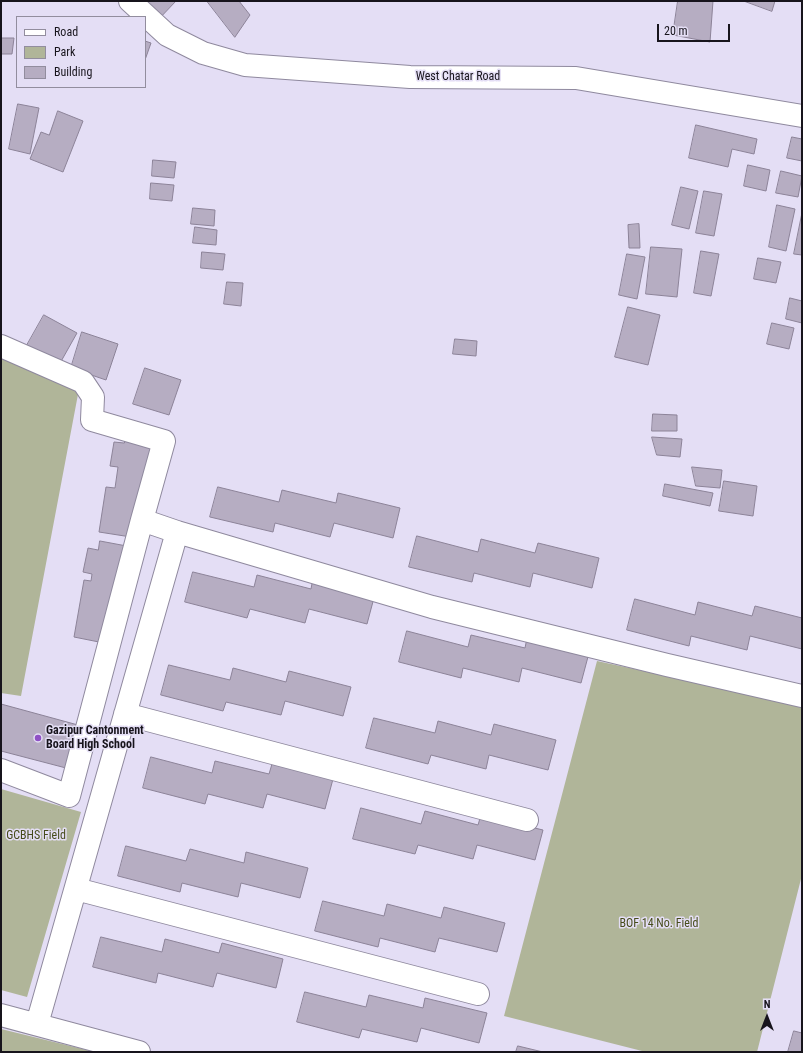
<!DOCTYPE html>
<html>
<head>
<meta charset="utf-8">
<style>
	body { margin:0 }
	#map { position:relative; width:803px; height:1053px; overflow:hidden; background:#e4def5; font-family:"Roboto Condensed",sans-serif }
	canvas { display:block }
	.frame { position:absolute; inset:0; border:2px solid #17141c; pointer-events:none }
	.legend { position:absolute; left:16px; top:16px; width:130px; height:72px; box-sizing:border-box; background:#e4def5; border:1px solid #928d9e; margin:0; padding:5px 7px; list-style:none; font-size:12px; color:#17141c }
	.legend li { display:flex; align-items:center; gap:8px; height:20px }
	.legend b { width:20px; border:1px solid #928d9e }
	.north { position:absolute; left:747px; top:997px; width:40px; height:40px; -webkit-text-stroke:3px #e4def5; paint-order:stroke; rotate:0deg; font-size:11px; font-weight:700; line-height:16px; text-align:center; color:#17141c }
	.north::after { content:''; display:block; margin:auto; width:14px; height:18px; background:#17141c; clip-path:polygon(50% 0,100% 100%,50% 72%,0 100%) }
	.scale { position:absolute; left:657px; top:24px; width:73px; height:18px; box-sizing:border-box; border:2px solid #17141c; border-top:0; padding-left:5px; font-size:12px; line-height:14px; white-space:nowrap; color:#17141c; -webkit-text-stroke:3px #e4def5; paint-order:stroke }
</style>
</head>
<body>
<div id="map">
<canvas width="803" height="1053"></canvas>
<div class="frame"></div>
<ul class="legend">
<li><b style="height:5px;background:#fff"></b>Road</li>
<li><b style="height:11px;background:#b0b599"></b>Park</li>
<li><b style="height:11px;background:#b6adc2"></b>Building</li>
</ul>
<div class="north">N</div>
<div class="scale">20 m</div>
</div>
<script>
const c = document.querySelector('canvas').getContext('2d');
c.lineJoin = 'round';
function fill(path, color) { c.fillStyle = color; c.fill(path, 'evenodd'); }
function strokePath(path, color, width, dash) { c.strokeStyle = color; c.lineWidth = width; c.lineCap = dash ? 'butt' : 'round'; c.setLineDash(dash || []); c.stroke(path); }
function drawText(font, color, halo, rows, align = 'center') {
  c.font = font + ' "Roboto Condensed",sans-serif'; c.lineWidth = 3; c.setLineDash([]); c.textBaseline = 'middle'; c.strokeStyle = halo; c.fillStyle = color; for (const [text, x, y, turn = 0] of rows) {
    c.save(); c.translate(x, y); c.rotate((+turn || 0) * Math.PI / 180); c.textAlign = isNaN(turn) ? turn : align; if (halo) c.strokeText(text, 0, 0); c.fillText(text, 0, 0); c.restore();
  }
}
fill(new Path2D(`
	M1,354l78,35 -58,307 -20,-3z
	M597,661l205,44v170l-45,177h-111l-142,-36z
	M1,789l80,23 -54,185 -26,-7z
	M1,1029l94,23h-94z`), '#b0b599');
const building = new Path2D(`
	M137,1h39l-19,20z
	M207,1h32l11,14 -15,22z
	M678,1h35l-3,41 -37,-7z
	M744,1h31l-3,10z
	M1,38h13l-2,16h-11z
	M145,41l6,2 -6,17z
	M18,104l21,4 -9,46 -21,-5z
	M58,111l25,10 -20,51 -33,-13 11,-27 8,3z
	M696,125l61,14 -3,15 -22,-5 -4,18 -39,-9z
	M792,137l10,2v22l-15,-3z
	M153,160l23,2 -2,16 -22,-2z
	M748,165l22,5 -4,21 -22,-5z
	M781,171l21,5 -4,21 -22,-4z
	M151,183l23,2 -2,16 -22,-2z
	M681,187l17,4 -9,38 -17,-4z
	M704,191l18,3 -8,42 -18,-3z
	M777,205l18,4 -9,42 -17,-4z
	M193,208l22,2 -1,16 -23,-2z
	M802,213v42l-8,-1z
	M639,224l1,24h-11l-1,-23z
	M195,227l22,3 -1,15 -23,-2z
	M651,247l31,2 -5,48 -31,-3z
	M701,251l18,3 -8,42 -17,-3z
	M202,252l23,2 -2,16 -22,-2z
	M627,254l18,3 -8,42 -18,-4z
	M758,258l23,4 -5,21 -22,-4z
	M227,282l16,1 -2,23 -17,-2z
	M790,298l12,3v22l-16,-4z
	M628,307l32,8 -12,50 -33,-8z
	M44,315l33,18 -18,32 -33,-18z
	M772,323l22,5 -5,21 -22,-5z
	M82,332l36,12 -12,36 -35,-12z
	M455,339l22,2 -1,15 -23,-2z
	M145,368l36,12 -12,35 -36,-11z
	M653,414l24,1v16h-25z
	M126,435l32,5 -27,97 -32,-5 7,-45 9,1 3,-21 -8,-1 4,-24 10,1z
	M652,437l30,2 -2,18 -23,-2z
	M692,467l30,3 -2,18 -24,-2z
	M724,481l33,5 -4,30 -34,-5z
	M665,484l48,9 -3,13 -47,-10z
	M218,487l61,15 3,-12 54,13 2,-10 62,15 -7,30 -59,-15 -4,14 -55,-14 -2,9 -63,-15z
	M417,536l61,16 3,-13 54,14 3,-10 61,15 -7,30 -59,-15 -3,14 -56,-14 -2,9 -63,-15z
	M100,541l32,6 -28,96 -30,-6 10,-57 7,1 1,-7 -9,-2 5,-24 10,2z
	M193,572l61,15 3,-12 54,14 2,-11 62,16 -8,30 -58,-15 -4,14 -55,-14 -3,9 -62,-16z
	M635,599l60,16 3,-13 54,14 3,-10 47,12v31l-52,-13 -3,14 -56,-14 -2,10 -62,-16z
	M407,631l61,16 3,-12 54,13 2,-10 62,15 -8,30 -59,-15 -3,14 -56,-14 -2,10 -62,-16z
	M169,665l61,15 3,-12 53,14 3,-11 62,16 -8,29 -58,-15 -4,14 -55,-13 -3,9 -62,-16z
	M1,704l77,21 -12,43 -65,-17z
	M374,718l61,15 3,-12 53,14 3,-11 62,16 -8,30 -59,-15 -3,14 -55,-14 -3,9 -62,-16z
	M151,757l61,16 3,-12 54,13 3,-10 61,15 -8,30 -58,-15 -4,14 -55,-14 -3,10 -62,-16z
	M361,808l60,16 4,-13 53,14 3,-10 62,15 -8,30 -58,-15 -4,14 -55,-14 -3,9 -62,-15z
	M126,846l60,15 4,-12 54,14 2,-11 62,16 -8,30 -59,-15 -3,14 -56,-14 -2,9 -62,-16z
	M323,901l61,15 3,-12 54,14 3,-11 61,16 -8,29 -58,-14 -4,14 -55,-14 -2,9 -63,-16z
	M101,937l61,15 3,-13 54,14 3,-10 61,16 -7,29 -59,-15 -4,14 -55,-14 -2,10 -63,-16z
	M305,992l61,15 3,-12 54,13 2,-10 62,15 -8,30 -58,-15 -4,14 -55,-13 -3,9 -62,-16z
	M794,1031l8,2v19h-14z
	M518,1046l25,6h-27z`);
fill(building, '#b6adc2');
strokePath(building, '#8c8398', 1);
const minor = new Path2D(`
	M130,1l37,34 36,18 42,12 165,12 166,1 226,38
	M1,346l82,36 10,15 -1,23 72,21 -22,79 -73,276 -68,-26
	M142,520l35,12
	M125,714l402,106
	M76,889l402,105
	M1,1015l138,37
	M37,1024l140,-492 255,75 235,58 135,31`);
strokePath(minor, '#8f899e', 24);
strokePath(minor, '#fff', 22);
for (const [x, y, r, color] of [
	[38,738,4,"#8f50c5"]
]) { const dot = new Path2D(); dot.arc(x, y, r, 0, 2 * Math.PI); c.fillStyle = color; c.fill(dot); strokePath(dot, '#e4def5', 1.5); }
drawText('12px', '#17141c', '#e4def5', [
	["West Chatar Road",458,77]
]);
drawText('bold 12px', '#17141c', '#e4def5', [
	["Gazipur Cantonment",46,731],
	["Board High School",46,745]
], 'left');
drawText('12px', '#464c1a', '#e4def5', [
	["GCBHS Field",36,836],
	["BOF 14 No. Field",659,924]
]);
</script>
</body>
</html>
